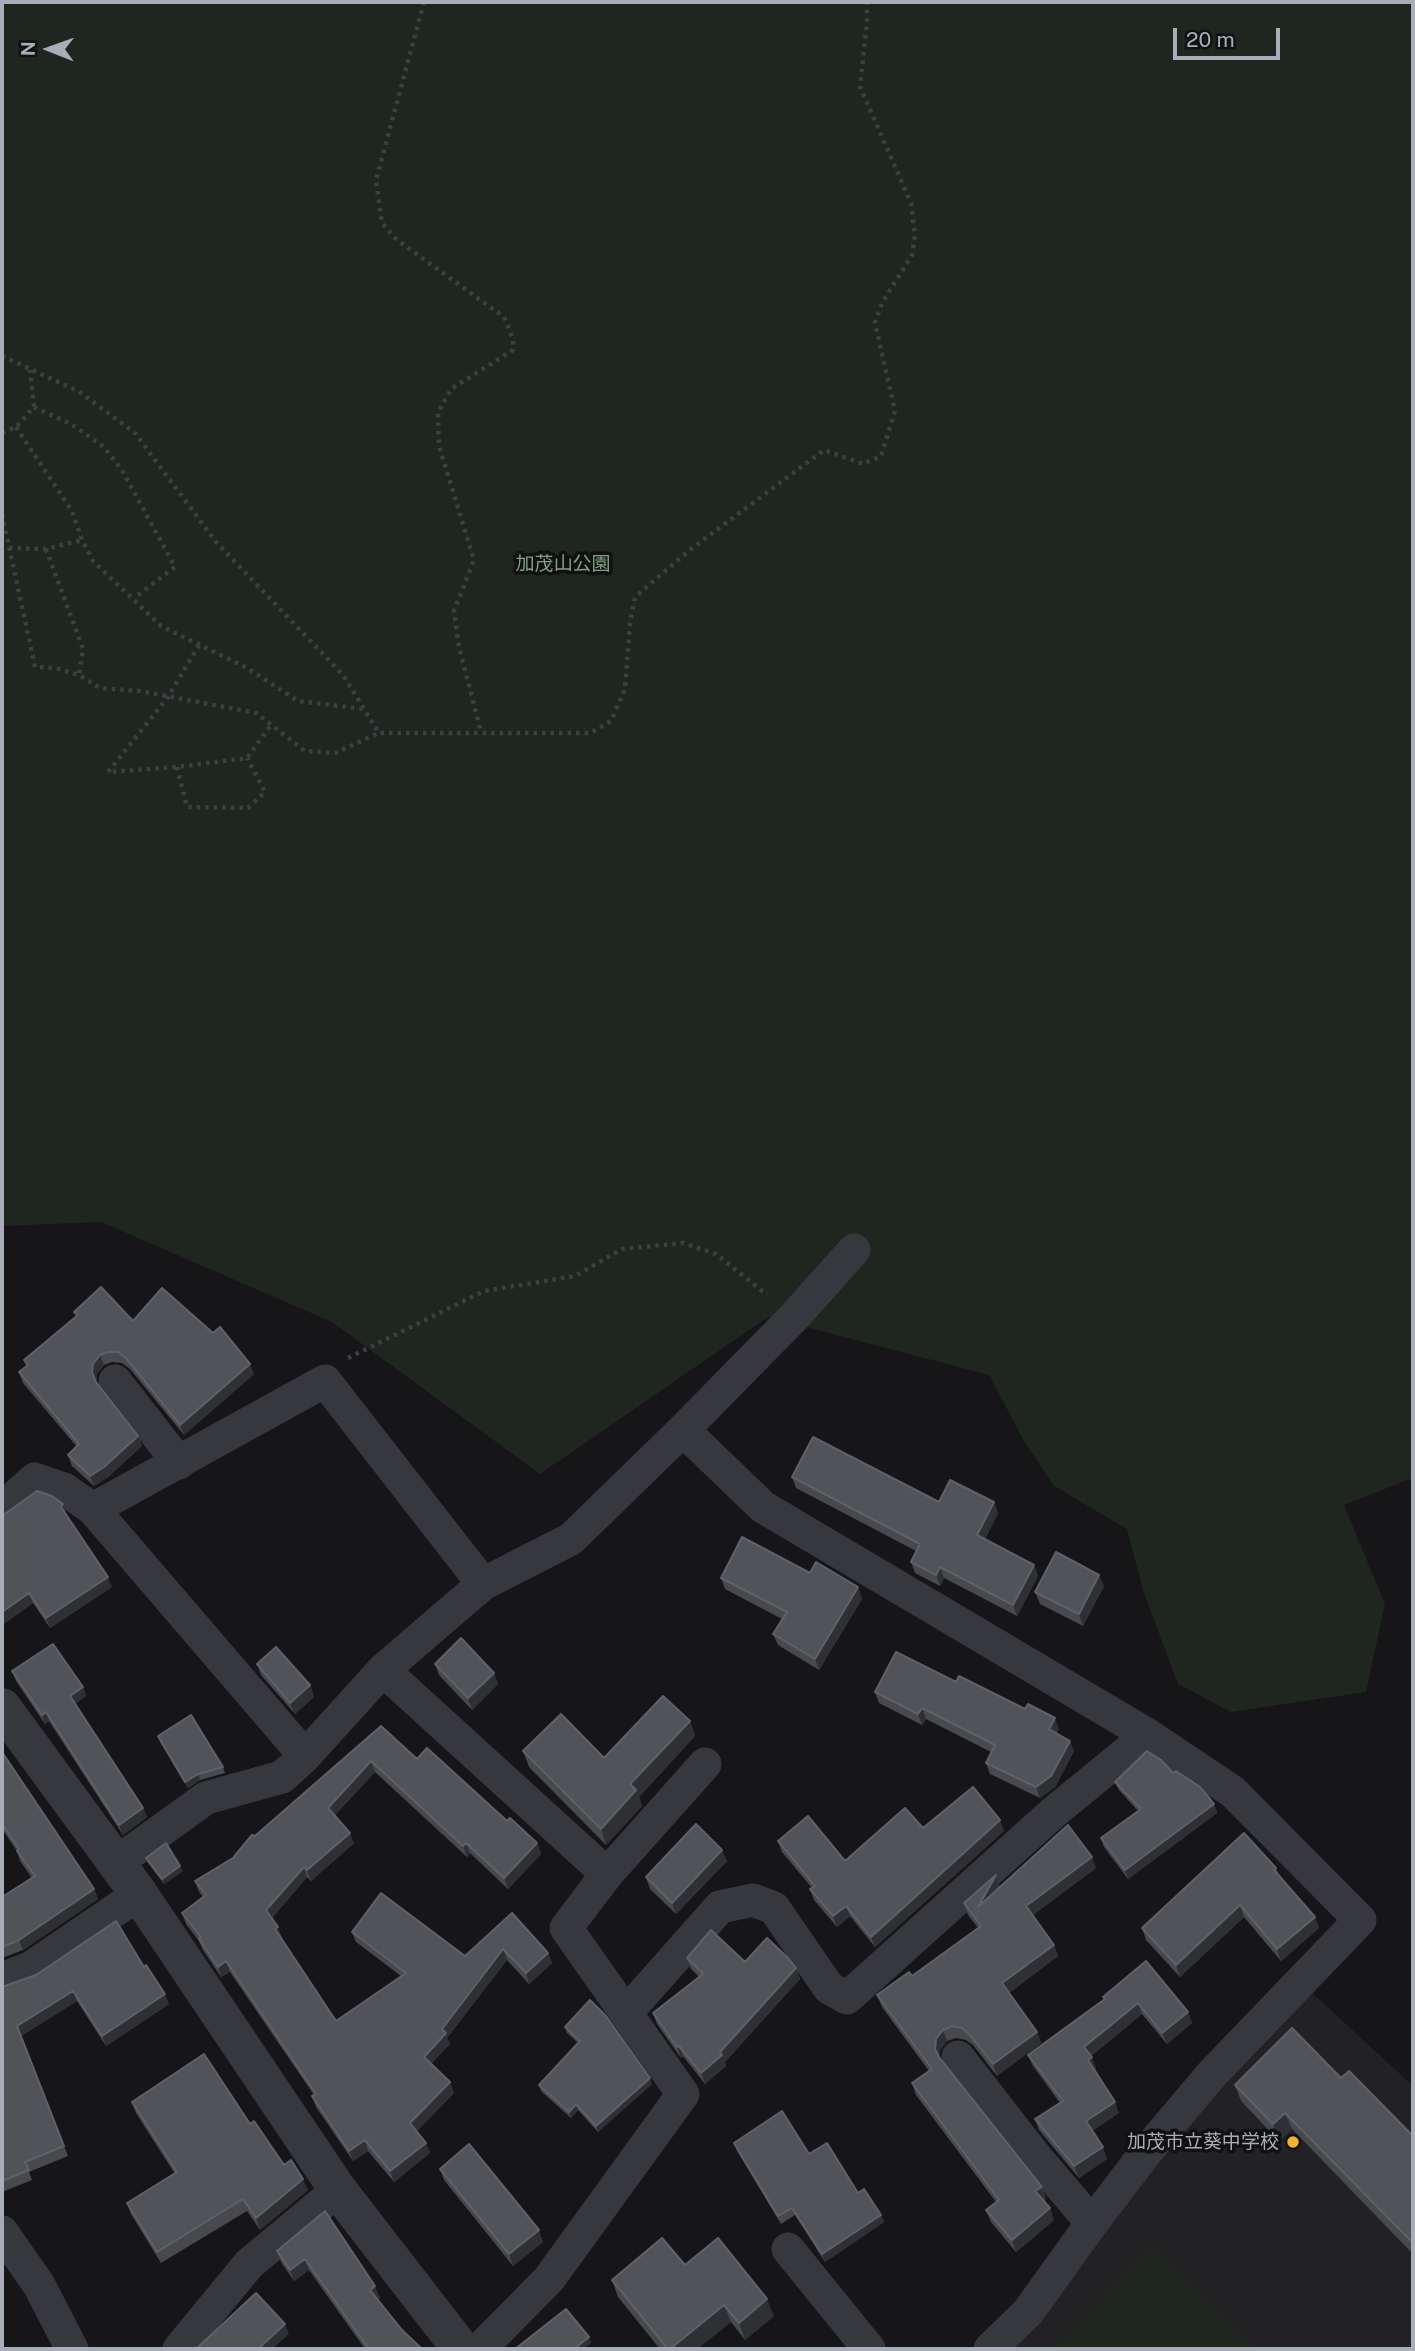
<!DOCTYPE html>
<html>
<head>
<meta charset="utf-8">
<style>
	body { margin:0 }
	#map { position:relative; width:1415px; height:2351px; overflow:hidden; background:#161618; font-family:"Public Sans",sans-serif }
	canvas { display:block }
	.frame { position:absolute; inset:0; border:4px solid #a8adb8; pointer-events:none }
	.north { position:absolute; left:14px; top:14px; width:70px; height:70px; -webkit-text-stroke:5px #111113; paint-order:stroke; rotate:271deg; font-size:19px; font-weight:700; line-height:28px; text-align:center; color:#a8adb8 }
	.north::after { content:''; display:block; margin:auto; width:24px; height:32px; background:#a8adb8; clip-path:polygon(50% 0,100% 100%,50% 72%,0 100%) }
	.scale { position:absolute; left:1173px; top:28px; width:107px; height:32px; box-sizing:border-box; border:4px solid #a8adb8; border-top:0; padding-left:9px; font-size:21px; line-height:24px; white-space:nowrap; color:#a8adb8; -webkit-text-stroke:5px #111113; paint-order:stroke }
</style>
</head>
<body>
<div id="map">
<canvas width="1415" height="2351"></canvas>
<div class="frame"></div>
<div class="north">N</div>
<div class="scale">20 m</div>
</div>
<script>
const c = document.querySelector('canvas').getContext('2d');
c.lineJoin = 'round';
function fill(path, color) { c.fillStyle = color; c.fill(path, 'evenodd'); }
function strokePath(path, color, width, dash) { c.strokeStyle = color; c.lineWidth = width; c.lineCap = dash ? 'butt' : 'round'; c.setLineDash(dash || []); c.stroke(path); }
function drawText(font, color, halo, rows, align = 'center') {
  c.font = font + ' "Public Sans","Noto Sans JP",sans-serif'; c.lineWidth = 7; c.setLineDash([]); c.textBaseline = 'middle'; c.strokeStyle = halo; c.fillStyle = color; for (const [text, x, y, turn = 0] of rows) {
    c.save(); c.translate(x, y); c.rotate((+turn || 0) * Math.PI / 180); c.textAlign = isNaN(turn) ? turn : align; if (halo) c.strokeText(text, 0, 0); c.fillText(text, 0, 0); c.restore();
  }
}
fill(new Path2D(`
	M1308,1989l105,97v263h-414l221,-264z`), '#222225');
fill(new Path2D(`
	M2,2h1411v1476l-69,27 41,99 -19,88 -135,20 -53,-28 -35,-94 -16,-61 -73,-43 -30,-45 -35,-66 -221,-58 -228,157 -208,-152 -231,-100 -99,4z
	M1152,2246l104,103h-205z`), '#1e261f');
strokePath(new Path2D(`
	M424,2l-48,178 6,43 15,17 107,77 9,22v11l-62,39 -13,24 1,33 35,114 -20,51 5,36 22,85
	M2,356l76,35 57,42 81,109 127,133 36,58h211l21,-12 14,-32 5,-66 5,-26 56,-48 133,-99 39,14 18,-8 14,-45 -20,-88 7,-20 30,-48 3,-19 -4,-33 -51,-116 7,-65v-20
	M34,407l37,17 33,23 18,23 53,97 -41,31
	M16,427l56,84 10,29 11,21 68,65 86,42 51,33 66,8
	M2,433l14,-6 18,-20 -4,-37
	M2,514l33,153 21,1 23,7 21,13 40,3 116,22 49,38 30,2 44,-20
	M9,548l37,1 36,-9
	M46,549l37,100 -4,26
	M199,645l-31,52 -60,75 69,-5 70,-9 24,-33
	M177,767l10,40 61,1 17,-16 -18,-34
	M348,1358l136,-67 91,-15 47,-27 61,-6 33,11 51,41`), '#3d3f44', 4.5, [3.5, 5]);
strokePath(new Path2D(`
	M115,1381l64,82
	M683,1430l80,77 385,228 85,57 127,128 -148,154 -65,77 -55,72 -64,89 -38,37
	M2,1508l33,-29 29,10 29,20 212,247
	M93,1509l232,-128 158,203
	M383,1670l224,204
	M116,1863l90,-65 76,-21 23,-21 78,-86 100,-86 88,-45 112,-109 111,-113 60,-67
	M2,1979l30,-12 107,-73
	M626,2013l94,-106 33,-7 21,8 55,80 18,10 207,-186 94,-77
	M958,2057l77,99 57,67
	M2,2232l37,53 33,64
	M788,2249l81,100
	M179,2349l70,-85 89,-74
	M480,2349l69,-70 134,-185 -117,-166 41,-54 98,-110`), '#37383d', 33);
strokePath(new Path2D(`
	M2,1707l137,187 199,296 123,159`), '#37383d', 38);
fill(new Path2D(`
	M74,1312l59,9 121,53 -70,61 -54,-66 -8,-6 -10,-1 -8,3 -7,9 -1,8 42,54 4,10 -34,31 -14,9 -22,-20 -4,-11 9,-8 -54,-64 -4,-11 7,-6 -2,-6 52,-43z
	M792,1477l147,25h55l4,11 -13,26 49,26 4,11 -21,40 -73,-38 -4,8 -25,-13 -4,-11 5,-11 -120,-63z
	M66,1515l46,72 -62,41 -17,-25 -31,22v-109l65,-1z
	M810,1573l48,14 4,12 -43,71 -41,-25 -5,-11 9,-15 -57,-30 -4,-11z
	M1104,1586l-21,40 -43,-22 -5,-12z
	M257,1664l53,21 4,12 -19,17 -34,-39z
	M435,1664l59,9 4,11 -26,26 -33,-35z
	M12,1671l71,16 3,9 -11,8 68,104 4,9 -24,18 -74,-114 -4,3 -29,-43z
	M956,1682l103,47 -2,4 17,18 -19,36 -15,11 -50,-24 -4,-11 5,-11 -65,-33 -4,6 -43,-22 -4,-11z
	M690,1721l5,15 -56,61 3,9 -36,39 -77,-78 -6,-16 81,7z
	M381,1726l36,33 120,84 4,11 -33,35 -38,-36 -3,4 -92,-85 -40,43 19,28 -43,38 -4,-4 -35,41 9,20 55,83 65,-45 -45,-34 -4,-10 113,24 47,-43 36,40 4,10 -23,21 -22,-24 -60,78 3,6 -19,20 23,29 -37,38 9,12 4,10 -36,29 -26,-31 -15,10 -37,-54 -4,-11 2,-1 -84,-123 -9,5 -18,-27 -4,-9 -13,-17 -4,-11 21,-16 -4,-5 -4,-11 38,-23 22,-22z
	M158,1736l65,31 2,6 -25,7 -12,8 -28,-46z
	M2,1752l92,137 4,10 -75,51 -21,8v-61l30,-19 -12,-17 -3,-10 -15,-22z
	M1173,1773l41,31 3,9 -89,66 -24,-32 -3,-9 37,-27 -19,-21 -4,-8z
	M923,1828l81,3 -129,116 -25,-31 -13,11 -23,-27 -4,-11 2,-1 -30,-36 -4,-11 67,20z
	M146,1858l37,13 -19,13 -16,-21z
	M727,1861l-51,53 -26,-25 -4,-12z
	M1096,1868l-63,47 21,30 4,11 -49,37 28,39 4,11 -44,33 -24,-31 -7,-5 -10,-2 -9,3 -7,9 -1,8 103,129 4,12 -3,1 11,20 -38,32 -25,-30 -5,-12 10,-8 -80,-107 -4,-12 17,-12 -47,-64 -5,-12 35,-19 66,-48 -10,-13 -4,-12 32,-28 4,12 -1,1z
	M1276,1868l3,7 36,42 4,11 -38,33 -37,-44 -64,60 -34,-37 -4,-12z
	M687,1958l58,4 51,6 4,11 -75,83 1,4 -21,18 -22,-28 -2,2 -24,-34 -4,-11 46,-36 -8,-8z
	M144,1967l25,37 -63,42 -29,-45 -56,35 47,120 -39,16 3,8 -30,12v-205z
	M1103,1997l85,15 4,11 -25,21 -25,-30 -51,42 5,13 -2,1 25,43 -27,18 15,28 -28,19 -40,-48 -4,-11 25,-16 -27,-37 -5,-11 76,-56z
	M565,2027l87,57 -54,48 -20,-22 -7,8 -30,-27 -2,-6 39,-42 -11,-10z
	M1341,2078l72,58v118l-121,-125 -13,12 -38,-40 -6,-16z
	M132,2102l118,22 58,66 -48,40 -13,-19 -86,52 -30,-49 -4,-11 48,-29 -39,-61z
	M734,2143l75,11 49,39 23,22 3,7 -59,40 -30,-47 -14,9 -44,-73z
	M440,2169l103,73 -30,24 -69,-86z
	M325,2211l55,87 -2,1 24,31 20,19h-57l-56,-79 -15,11 -13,-19 -4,-11z
	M685,2265l89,51 -29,24 -14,-18 -34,27h-37l-42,-52 -6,-17z`), '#47494d');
fill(new Path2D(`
	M100,1355l4,10 -7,9 -1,9 -4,-11 1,-8z
	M250,1364l4,10 -70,61 -4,-10z
	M138,1436l4,10 -34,31 -14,9 -4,-10z
	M994,1502l4,11 -17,33 -4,-11z
	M63,1504l4,11 -3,2 -3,-10z
	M1034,1565l4,11 -21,40 -4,-11z
	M940,1567l4,11 -4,8 -4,-11z
	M1099,1575l5,11 -21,40 -4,-12z
	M108,1577l4,10 -62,41 -4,-10z
	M858,1587l4,12 -43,71 -4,-11z
	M29,1593l4,10 -31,22v-13z
	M494,1673l4,11 -26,26 -4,-12z
	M310,1685l4,12 -19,17 -5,-11z
	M83,1687l3,9 -13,9 -3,-9z
	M922,1708l4,11 -4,6 -4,-11z
	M46,1712l3,9 -4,3 -3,-9z
	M1055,1718l4,11 -6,11 -4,-11z
	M690,1721l5,15 -56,61 3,9 -36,39 -5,-16 29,-45z
	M1070,1741l4,10 -19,36 -15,11 -4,-11z
	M371,1761l4,11 -43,46 -4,-10z
	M198,1774l2,6 -12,8 -3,-6z
	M1214,1804l3,9 -89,66 -3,-9z
	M143,1808l4,9 -24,18 -4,-10z
	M1000,1820l4,11 -129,116 -4,-10z
	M350,1833l4,10 -43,38 -4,-11z
	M466,1843l4,10 -3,4 -4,-11z
	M537,1843l4,11 -33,35 -4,-11z
	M722,1850l5,11 -51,53 -4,-11z
	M1092,1857l4,11 -66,49 -4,-11z
	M180,1866l3,5 -19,13 -2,-5z
	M304,1867l3,10 -37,43 -4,-10z
	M996,1875l4,12 -18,32 -4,-12z
	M94,1889l4,10 -75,51 -4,-10z
	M1240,1905l4,12 -64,60 -4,-12z
	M846,1906l4,10 -13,11 -4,-11z
	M1315,1917l4,11 -38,33 -4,-12z
	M278,1927l4,11 -3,2 -4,-11z
	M1054,1945l4,11 -52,39 -4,-12z
	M503,1949l4,11 -60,78 3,6 -22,23 -4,-10 18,-28z
	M548,1953l4,10 -23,21 -3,-11z
	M226,1961l4,11 -9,5 -3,-10z
	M796,1968l4,11 -75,83 1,4 -21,18 -4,-11z
	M73,1991l4,10 -56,35 -4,-10z
	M165,1994l4,10 -63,42 -4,-10z
	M1138,2003l4,11 -54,44 -4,-11z
	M1188,2012l4,11 -25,21 -5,-11z
	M943,2030l4,11 -7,9 -1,10 -4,-11 1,-10z
	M1037,2032l4,11 -44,33 -4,-12z
	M679,2046l4,10 -2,2 -4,-11z
	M1092,2057l4,12 -4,3 -4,-12z
	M650,2078l2,6 -54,48 -2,-6z
	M450,2082l4,11 -40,41 -4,-11z
	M1115,2102l4,11 -29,19 -4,-11z
	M576,2104l2,6 -7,8 -2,-6z
	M1285,2113l7,16 -13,12 -6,-17z
	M365,2140l3,11 -15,10 -4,-10z
	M426,2143l4,10 -36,29 -4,-11z
	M1103,2147l4,12 -28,19 -5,-12z
	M303,2179l5,11 -48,40 -4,-12z
	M1042,2187l4,12 -6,4 -5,-12z
	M1050,2208l4,12 -38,32 -4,-12z
	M881,2215l3,7 -59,40 -3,-8z
	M539,2230l4,12 -30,24 -4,-12z
	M305,2259l4,11 -15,11 -4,-11z
	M375,2286l5,12 -5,4 -5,-12z
	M767,2299l7,17 -29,24 -6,-17z
	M724,2305l7,17 -34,27h-27z
	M285,2324l4,10 -17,15h-14z
	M589,2337l2,6 -8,6h-9z`), '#2f3033');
const building = new Path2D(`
	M101,1287l32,34 29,-33 51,45 7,-6 30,37 -70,61 -54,-67 -8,-6h-10l-8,3 -7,9 -1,8 4,10 42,54 -34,31 -14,9 -22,-21 11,-11 -60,-72 9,-7 -4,-5 54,-45 -4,-3z
	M813,1437l126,65 11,-22 44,22 -17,33 57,30 -21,40 -73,-38 -4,8 -25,-13 9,-18 -128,-67z
	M37,1491l15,5 11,8 -2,3 47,70 -62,41 -17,-25 -27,19v-96z
	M742,1537l68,36 6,-11 42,25 -43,72 -42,-25 14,-22 -66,-34z
	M1056,1552l43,23 -20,39 -44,-22z
	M461,1638l33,35 -26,25 -33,-34z
	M53,1644l30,43 -13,9 73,112 -24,17 -73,-113 -4,3 -30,-44z
	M276,1647l34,38 -20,18 -33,-39z
	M896,1652l60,30 3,-6 66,33 3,-5 27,14 -6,11 21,12 -19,35 -15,11 -50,-24 9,-18 -73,-37 -4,6 -43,-22z
	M663,1696l27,25 -60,63 6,6 -35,39 -78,-78 38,-37 43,44z
	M191,1715l32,52 -25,7 -13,8 -27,-46z
	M381,1726l36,33 10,-11 80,73 3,-3 27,25 -33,35 -38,-35 -3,3 -92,-85 -43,47 22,25 -43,37 -3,-3 -38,43 12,17 -3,2 61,92 70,-48 -54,-41 29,-39 84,63 47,-43 36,40 -22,20 -23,-24 -61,80 4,4 -22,24 26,25 -40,41 16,20 -36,28 -25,-31 -16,11 -37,-55 4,-2 -90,-133 -8,6 -19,-28 2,-2 -19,-24 24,-18 -11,-14 38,-23 19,-23 3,1z
	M1147,1751l14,9 12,13 3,-2 24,16 14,17 -89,66 -24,-32 40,-29 -26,-27z
	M2,1752l92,137 -75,51 -17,7v-50l33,-21 -18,-25 2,-2 -17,-25z
	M973,1787l27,33 -129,117 -25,-31 -13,10 -23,-27 5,-3 -37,-45 30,-25 37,45 60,-53 18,20z
	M696,1824l26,26 -50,53 -26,-26z
	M1068,1825l24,32 -66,49 28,39 -52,38 35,49 -44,32 -24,-30 -7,-6 -10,-2 -9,4 -7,9 -1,10 4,8 103,130 -7,4 15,17 -38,32 -26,-30 13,-10 -87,-117 20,-14 -55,-74 32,-23 3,4 69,-50 -17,-23 32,-28 -18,32z
	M1244,1833l32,35 -2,2 41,47 -38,32 -37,-44 -64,60 -34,-37z
	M166,1843l14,23 -18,13 -16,-21z
	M116,1921l28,46 2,-2 19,29 -63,42 -29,-45 -56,35 47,120 -39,16 4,8 -27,11v-194l34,-12z
	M711,1930l34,32 22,-24 21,20 8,10 -76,84 2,3 -21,18 -22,-27 -2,1 -24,-34 50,-39 -16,-16z
	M1146,1961l42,51 -26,21 -24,-30 -54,44 8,10 -4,3 27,42 -29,19 17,26 -29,19 -39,-47 28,-18 -35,-46 77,-56 -2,-2z
	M590,2000l16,16 44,62 -54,48 -20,-22 -7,8 -30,-27 41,-44 -15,-14z
	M1292,2028l49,50 8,-7 64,65v107l-128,-130 -12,11 -38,-39z
	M204,2054l46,70 4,-3 30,44 7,-5 12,19 -47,39 -13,-19 -86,53 -30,-49 50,-31 -45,-70z
	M782,2111l27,43 18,-11 31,50 6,-4 17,26 -59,39 -30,-46 -14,8 -44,-73z
	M469,2144l70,86 -30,24 -69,-85z
	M325,2211l50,75 -5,4 32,40 20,19h-53l-64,-90 -15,11 -13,-19z
	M662,2238l23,27 33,-27 49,61 -28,24 -15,-18 -54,44h-2l-56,-69z
	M256,2293l29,31 -27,25h-62z
	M566,2309l23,28 -15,12h-59z`);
fill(building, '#525359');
strokePath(building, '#5f6168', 2);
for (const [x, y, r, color] of [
	[1293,2142,7,"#f2b134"]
]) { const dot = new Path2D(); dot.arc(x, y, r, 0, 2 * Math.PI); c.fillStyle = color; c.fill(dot); strokePath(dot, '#111113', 2.5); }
drawText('19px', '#7fa381', '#111113', [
	["加茂山公園",563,564]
]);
drawText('19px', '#a8adb8', '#111113', [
	["加茂市立葵中学校",1279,2142]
], 'right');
</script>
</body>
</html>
